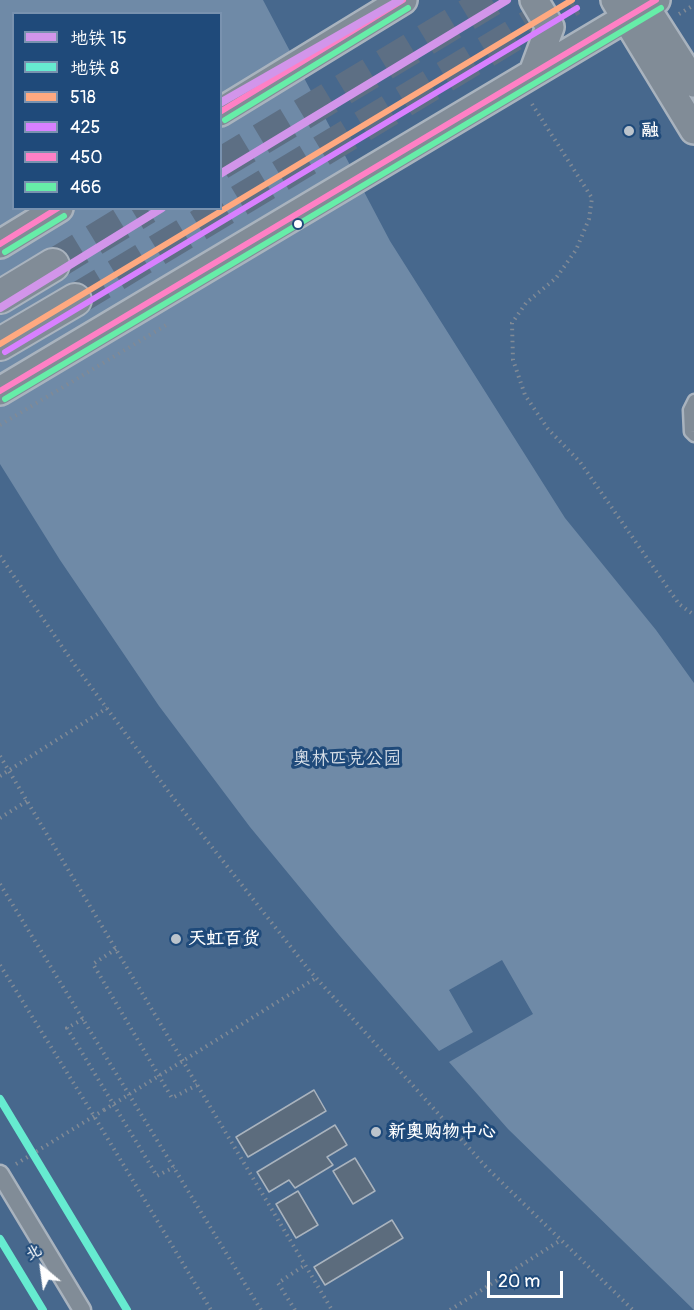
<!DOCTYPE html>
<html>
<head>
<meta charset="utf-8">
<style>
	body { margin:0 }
	#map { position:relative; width:694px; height:1310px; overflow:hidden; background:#40566e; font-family:Pangolin,"LXGW WenKai TC",sans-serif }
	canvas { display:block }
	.legend { position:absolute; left:12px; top:12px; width:210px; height:198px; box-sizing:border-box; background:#1f4a7a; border:2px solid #7992af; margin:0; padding:8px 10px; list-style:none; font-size:18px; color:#fff }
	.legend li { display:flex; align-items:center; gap:12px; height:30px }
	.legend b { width:30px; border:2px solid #7992af }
	.north { position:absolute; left:12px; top:1238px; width:60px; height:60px; -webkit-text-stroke:4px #1f4a7a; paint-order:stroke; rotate:331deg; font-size:16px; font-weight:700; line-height:24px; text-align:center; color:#fff }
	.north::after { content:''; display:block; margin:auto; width:21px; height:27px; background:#fff; clip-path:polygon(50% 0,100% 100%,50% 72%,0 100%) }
	.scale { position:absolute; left:487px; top:1271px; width:76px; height:27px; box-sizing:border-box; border:3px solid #fff; border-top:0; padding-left:8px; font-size:18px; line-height:21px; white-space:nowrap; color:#fff; -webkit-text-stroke:4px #1f4a7a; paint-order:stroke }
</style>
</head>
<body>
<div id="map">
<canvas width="694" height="1310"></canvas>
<ul class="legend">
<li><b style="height:8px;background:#d295ea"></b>地铁 15</li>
<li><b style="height:8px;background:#66ebd0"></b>地铁 8</li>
<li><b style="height:8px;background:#ffa980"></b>518</li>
<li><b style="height:8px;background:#d880ff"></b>425</li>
<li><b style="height:8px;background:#ff80c5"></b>450</li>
<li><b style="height:8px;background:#66eda8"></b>466</li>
</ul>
<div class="north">北</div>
<div class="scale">20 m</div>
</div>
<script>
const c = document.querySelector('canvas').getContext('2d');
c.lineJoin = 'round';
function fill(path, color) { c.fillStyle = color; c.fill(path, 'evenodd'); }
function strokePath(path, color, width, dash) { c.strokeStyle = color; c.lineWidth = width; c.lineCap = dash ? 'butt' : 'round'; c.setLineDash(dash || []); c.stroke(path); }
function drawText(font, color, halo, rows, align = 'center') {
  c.font = font + ' Pangolin,"LXGW WenKai TC",sans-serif'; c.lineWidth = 6; c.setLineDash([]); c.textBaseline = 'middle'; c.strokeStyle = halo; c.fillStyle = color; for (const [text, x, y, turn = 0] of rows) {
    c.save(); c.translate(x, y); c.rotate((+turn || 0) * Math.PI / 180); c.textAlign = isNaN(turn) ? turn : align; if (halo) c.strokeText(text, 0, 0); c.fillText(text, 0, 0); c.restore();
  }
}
fill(new Path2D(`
	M0,0h694v1310h-694zM14,14h206v194h-206z`), '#47688d');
fill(new Path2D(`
	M0,0h263l127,241 175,277 91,112 38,53v627l-186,-181 -59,-67 84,-48 -31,-54 -53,30 24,42 -34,19 -100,-116 -89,-108 -91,-121 -99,-146 -60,-96zM14,14h206v194h-206z`), '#6f8aa7');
const building = new Path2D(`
	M314,1090l12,21 -78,46 -12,-20z
	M335,1125l12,20 -20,12 6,8 -38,23 -6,-8 -20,12 -12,-20z
	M355,1158l20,33 -22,13 -20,-33z
	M298,1191l20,34 -22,13 -20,-34z
	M392,1220l11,18 -78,47 -11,-18z`);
fill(building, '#5c6c7d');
strokePath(building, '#a9b3be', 1.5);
strokePath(new Path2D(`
	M220,164l272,-164
	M53,265l94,-57
	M75,300l497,-300`), '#5d6f84', 32, [32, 16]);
const service = new Path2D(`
	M694,400l-5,10 1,22 4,4`);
const pedestrian = new Path2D(`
	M0,1174l82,136`);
const tertiary = new Path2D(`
	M615,0l79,130
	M641,0l53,83
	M533,73l17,-46 -16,-27
	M220,112l183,-112
	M0,244l59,-36
	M0,391l656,-391`);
const secondary = new Path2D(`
	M0,297l53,-32
	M0,344l75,-44`);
strokePath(service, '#a9b3be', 15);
strokePath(pedestrian, '#a9b3be', 21);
strokePath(tertiary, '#a9b3be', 32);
strokePath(secondary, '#a9b3be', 36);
strokePath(new Path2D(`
	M679,14l15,-9
	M532,104l60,94 -3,21 -13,31 -20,28 -30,25 -14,20 1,37 12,35 23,34 32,33 99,142 15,11
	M0,425l168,-101
	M0,556l74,108 100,135 135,171 179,199 145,141
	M0,756l332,554
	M0,818l27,-17
	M0,884l261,426
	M116,949l-23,15 79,134 25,-13
	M0,965l94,151 117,194
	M83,1019l-16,9 90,148 17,-9
	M16,1164l88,-54
	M295,1310l-17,-27 27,-18
	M450,1310l111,-70`), '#808a96', 4, [1.5, 4.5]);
strokePath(service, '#818c97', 10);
strokePath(pedestrian, '#818c97', 16);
strokePath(tertiary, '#818c97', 27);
strokePath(secondary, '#818c97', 32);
strokePath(new Path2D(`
	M0,776l107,-68
	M104,1110l212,-132`), '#808a96', 4, [1.5, 4.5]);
strokePath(new Path2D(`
	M0,344l572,-344`), '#ffa980', 6);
strokePath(new Path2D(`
	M5,352l572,-344`), '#d880ff', 6);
strokePath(new Path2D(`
	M220,112l183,-112
	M0,244l58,-36
	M0,391l656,-391`), '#ff80c5', 6);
strokePath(new Path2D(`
	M225,120l183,-112
	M5,252l59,-36
	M5,399l656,-391`), '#66eda8', 6);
strokePath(new Path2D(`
	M220,103l180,-103
	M220,174l287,-174
	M0,308l162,-100`), '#d295ea', 8);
strokePath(new Path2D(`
	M0,1099l127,211
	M0,1239l43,71`), '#66ebd0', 8);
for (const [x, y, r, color] of [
	[629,131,6,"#bcc4cc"],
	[298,224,5,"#fff"],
	[176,939,6,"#bcc4cc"],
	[376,1132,6,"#bcc4cc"]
]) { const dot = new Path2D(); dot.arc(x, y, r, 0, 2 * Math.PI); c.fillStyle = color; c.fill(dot); strokePath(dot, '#1f4a7a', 2); }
drawText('bold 18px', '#fff', '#1f4a7a', [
	["融",641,131],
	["天虹百货",188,939],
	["新奥购物中心",388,1132]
], 'left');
drawText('18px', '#dae1e9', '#1f4a7a', [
	["奥林匹克公园",347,759]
]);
</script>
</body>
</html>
